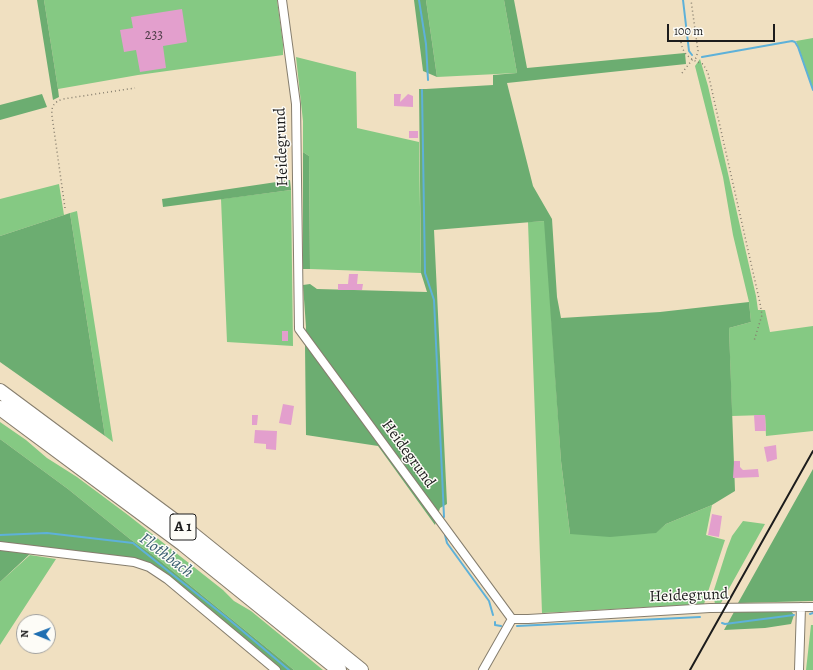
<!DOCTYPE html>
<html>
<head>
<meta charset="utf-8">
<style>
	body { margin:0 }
	#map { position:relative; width:813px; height:670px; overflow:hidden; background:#f0e0c1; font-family:Alegreya,serif }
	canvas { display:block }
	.north { position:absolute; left:16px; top:614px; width:40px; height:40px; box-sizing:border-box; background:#fdfcf7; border:1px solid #a3a29f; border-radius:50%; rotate:271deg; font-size:11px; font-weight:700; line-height:16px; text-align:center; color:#1c1c1c }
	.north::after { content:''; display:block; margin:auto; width:14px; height:18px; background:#1f6fb2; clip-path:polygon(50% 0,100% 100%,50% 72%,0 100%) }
	.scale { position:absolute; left:667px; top:24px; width:108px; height:18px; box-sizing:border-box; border:2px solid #1c1c1c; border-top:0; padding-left:5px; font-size:12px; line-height:14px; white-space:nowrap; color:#1c1c1c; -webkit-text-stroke:3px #fdfcf7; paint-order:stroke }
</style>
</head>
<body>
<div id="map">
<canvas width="813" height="670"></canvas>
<div class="north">N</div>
<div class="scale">100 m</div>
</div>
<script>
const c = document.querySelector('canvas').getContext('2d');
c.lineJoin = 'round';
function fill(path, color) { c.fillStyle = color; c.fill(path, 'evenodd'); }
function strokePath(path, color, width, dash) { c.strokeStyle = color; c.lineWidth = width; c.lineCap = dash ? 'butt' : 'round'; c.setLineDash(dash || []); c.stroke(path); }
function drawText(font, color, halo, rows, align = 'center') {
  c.font = font + ' Alegreya,serif'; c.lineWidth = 3; c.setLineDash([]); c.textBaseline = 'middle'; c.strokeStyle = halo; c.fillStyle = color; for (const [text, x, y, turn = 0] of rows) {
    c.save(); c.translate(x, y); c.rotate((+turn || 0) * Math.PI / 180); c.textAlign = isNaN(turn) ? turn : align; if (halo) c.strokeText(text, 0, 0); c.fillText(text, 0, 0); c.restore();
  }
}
fill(new Path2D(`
	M44,0h233l6,44v11l-145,20 -80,14z
	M426,0h78l13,73 -80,4z
	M813,38v52l-17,-49z
	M296,57l60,15 1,56 62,14 2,131 -111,-4 -1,-113 -6,-4v-31z
	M700,59l8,27 48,210 2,14h7l5,22 43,-6v105l-47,5 -1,-21 -33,1 -3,-88 22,-6 -2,-20 -16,-67 -10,-58 -28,-111z
	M59,184l5,31 -64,21v-37z
	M291,190l2,156 -66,-4 -6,-143z
	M77,211l36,231 -8,-6 -35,-223z
	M545,221l16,240 9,73 85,-1 11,-9 46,-19 -6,30 19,5 -21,64 -162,9 -14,-391z
	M0,422l26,18 21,18 30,19 51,38 95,75 11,11 17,10 72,59h-29l-141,-115 -23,-16 -62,-50 -68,-50z
	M743,521l22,3 -44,79 -6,1 -2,-11 14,-44 5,-13z
	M30,555l26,4 -56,86v-63z
	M811,625h2v45h-7z`), '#85c983');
fill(new Path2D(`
	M37,0h7l14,89 1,8 -6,3z
	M414,0h12l11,77 -14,-6z
	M504,0h10l13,68 158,-15 1,11 -179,19 26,103 19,33 5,78 4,21 99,-6 89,-10 2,20 -22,6 6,163 -23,14 -46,19 -10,9 -46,4 -40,-3 -9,-73 -17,-240 -110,9 13,274 -7,4 -5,17 -57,-79 -72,-11 -1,-90 1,-18 -3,-42 7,-1 7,5 110,3 -6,-19 -2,-184h7l67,-4v-10l24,-2z
	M42,94l5,13 -47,13v-15z
	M303,152l6,4 1,113h-7z
	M290,180l1,10 -128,17 -1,-8z
	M70,213l35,223 -105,-74v-126z
	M0,439l68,50 62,50 23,16 141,115h-14l-123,-101 -157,-26z
	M813,469v132l-75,2z
	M0,549l31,4 -31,29z
	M791,611l3,4 -3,9 -26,4 -41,2 10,-18z`), '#6cad71');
strokePath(new Path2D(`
	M419,0l7,44 2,36
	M683,0l6,51 3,4
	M702,57l90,-16 3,1 3,5 15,43
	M422,90l3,183 9,27 10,217
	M0,535l47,-2 86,10 93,74 63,53
	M445,535l2,8 42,58 4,14
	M810,614l3,-1
	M495,622v3l6,1
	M722,623l3,1 69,-9
	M517,626l183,-9`), '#5eb1d9', 2);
fill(new Path2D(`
	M182,9l5,33 -24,4 3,22 -26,4 -4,-22 -12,2 -4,-22 13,-2 -2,-11z
	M394,94h7l-1,8 8,-8 5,2v11l-19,-1z
	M409,131h9v7h-9z
	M349,274h9l-1,10h6l-1,6h-24v-6h10z
	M282,331h6v10h-6z
	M283,404l11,2 -3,19 -12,-2z
	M252,415h6l-1,10h-5z
	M754,415h11l1,16h-11z
	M255,430l22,1 -1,19 -10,-1v-5l-12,-1z
	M776,445l1,14 -10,3 -3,-15z
	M734,461h6v6l3,3 15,-1 1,8 -26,1z
	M712,514l10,2 -3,21 -11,-2z`), '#e39fcd');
const minor = new Path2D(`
	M282,0l14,104 3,225 213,290h16l182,-11 103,-1
	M0,546l134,16 15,5 18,12 109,91
	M483,670l29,-51
	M799,670l2,-63`);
const motorway = new Path2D(`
	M0,391l191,142 170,137
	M0,408l183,136 156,126`);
strokePath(minor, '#867e6e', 10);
strokePath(motorway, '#867e6e', 16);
strokePath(new Path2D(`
	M681,42c2,13 10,18 22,22l5,9 52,230 2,12 -8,26
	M682,73l10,-13 4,-2 2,-7 -7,-51
	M65,208l-13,-92c-1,-10 2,-14 11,-17l72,-11`), '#867e6e', 1.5, [1, 3]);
strokePath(minor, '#fff', 8);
strokePath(motorway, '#fff', 14);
strokePath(new Path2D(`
	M690,670l123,-219`), '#1c1c1c', 2);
drawText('14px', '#4e3d48', null, [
	["233",154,36]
]);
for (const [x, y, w] of [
	[183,527,26]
]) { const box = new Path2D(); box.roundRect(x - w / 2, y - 13, w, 26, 3); c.fillStyle = '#fdfcf7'; c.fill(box); strokePath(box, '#1c1c1c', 1); }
drawText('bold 15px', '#1c1c1c', null, [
	["A 1",183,527]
]);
drawText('16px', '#1c1c1c', '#fdfcf7', [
	["Heidegrund",282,147,-92],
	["Heidegrund",408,454,54],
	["Heidegrund",689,596,-2]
]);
drawText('italic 17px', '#3a5f71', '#fdfcf7', [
	["Flothbach",166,556,37]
]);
</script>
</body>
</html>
